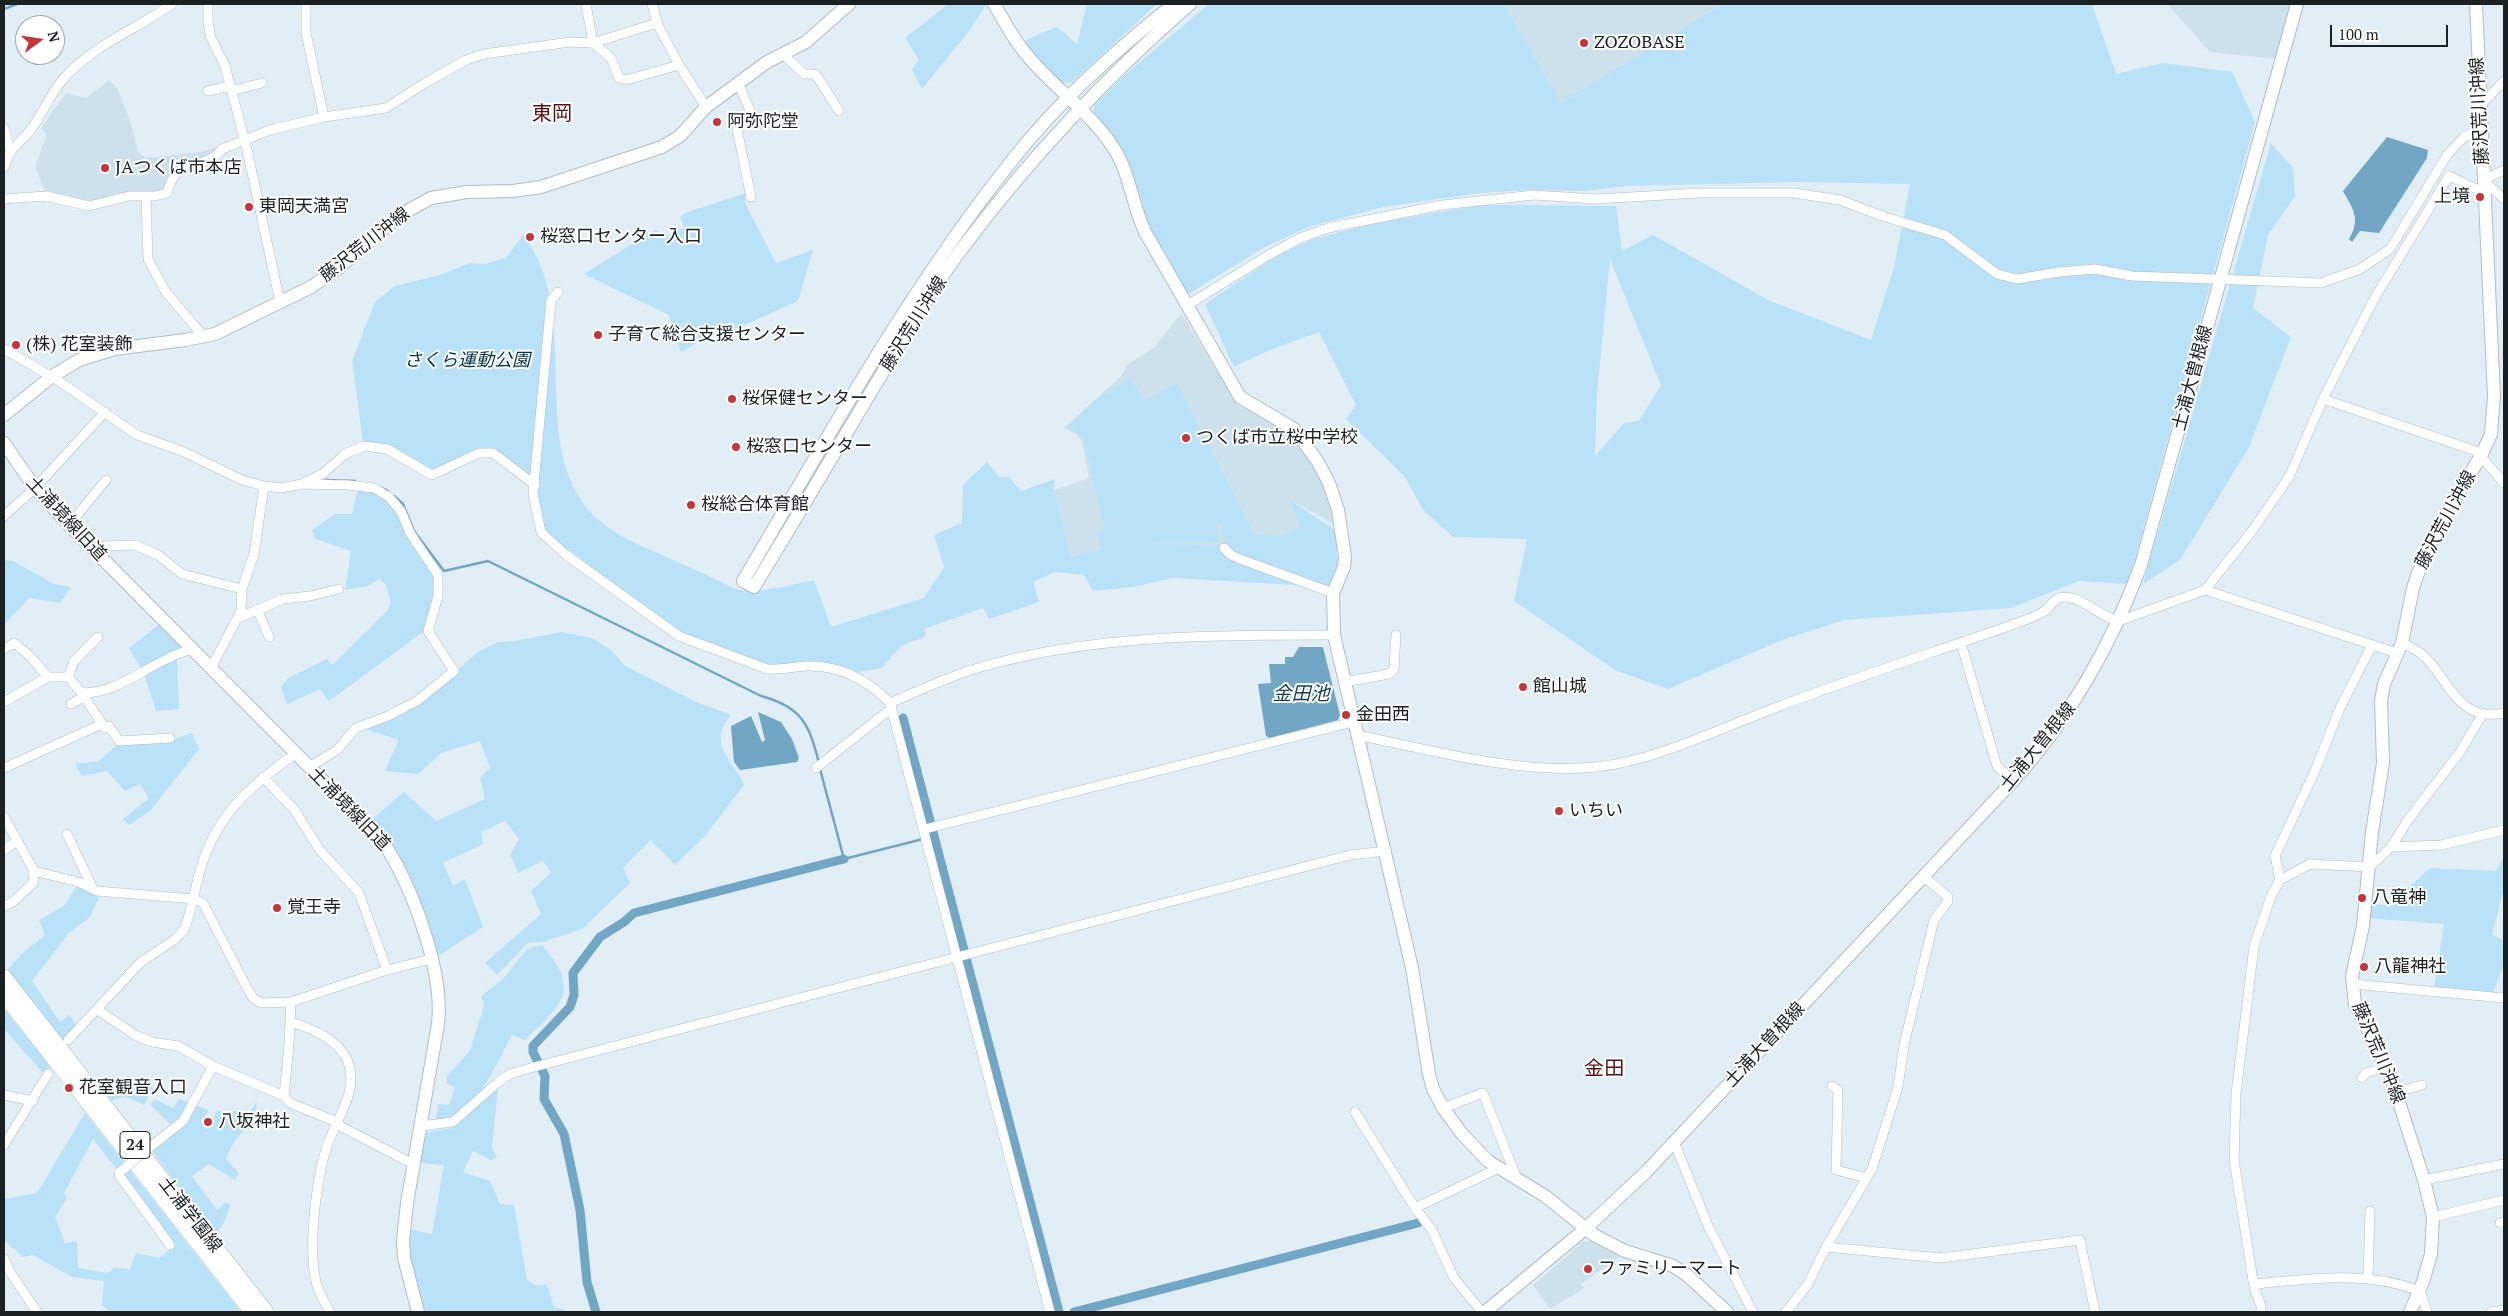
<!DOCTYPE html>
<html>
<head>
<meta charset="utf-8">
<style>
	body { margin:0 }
	#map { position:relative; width:2508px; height:1316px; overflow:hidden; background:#e2eef6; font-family:"PT Serif",serif }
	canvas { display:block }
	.frame { position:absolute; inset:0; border:5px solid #1b2023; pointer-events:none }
	.north { position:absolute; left:15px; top:15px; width:50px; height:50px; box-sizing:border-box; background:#fff; border:1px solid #a4a6a7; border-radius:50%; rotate:76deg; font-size:14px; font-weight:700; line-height:20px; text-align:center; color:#1b2023 }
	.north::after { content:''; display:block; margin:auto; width:18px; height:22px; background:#c5353a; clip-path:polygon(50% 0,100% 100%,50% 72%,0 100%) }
	.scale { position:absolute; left:2330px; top:25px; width:118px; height:22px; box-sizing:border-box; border:2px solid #1b2023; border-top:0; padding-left:6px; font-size:15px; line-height:18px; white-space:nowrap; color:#1b2023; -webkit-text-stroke:4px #fff; paint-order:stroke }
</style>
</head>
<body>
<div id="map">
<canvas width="2508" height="1316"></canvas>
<div class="frame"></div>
<div class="north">N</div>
<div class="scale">100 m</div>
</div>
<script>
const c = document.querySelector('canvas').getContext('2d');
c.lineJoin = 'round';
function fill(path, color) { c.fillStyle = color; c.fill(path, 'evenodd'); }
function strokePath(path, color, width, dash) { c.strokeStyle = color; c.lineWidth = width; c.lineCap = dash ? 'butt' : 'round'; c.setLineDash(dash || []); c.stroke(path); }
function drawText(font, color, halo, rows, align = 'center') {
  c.font = font + ' "PT Serif","Noto Sans JP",serif'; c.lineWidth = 4; c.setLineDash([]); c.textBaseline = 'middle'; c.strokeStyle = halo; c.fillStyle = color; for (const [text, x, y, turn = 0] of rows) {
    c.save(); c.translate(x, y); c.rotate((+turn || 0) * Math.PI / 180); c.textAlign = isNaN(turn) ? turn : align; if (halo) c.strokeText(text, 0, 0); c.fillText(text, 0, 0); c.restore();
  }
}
fill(new Path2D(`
	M1504,4h218l-161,98z
	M2167,4h124l-15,55 -66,-7z
	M109,80l8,8 11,27 11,38 7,5 54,-6 15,-4 2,5 -42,18 -10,20 -76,12 -44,-12 -10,-24 12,-33 -6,-6 25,-35 20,5z
	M1181,313l56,91 54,30 28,41 10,24 7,26 -46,-25 11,27 -19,9 -32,-2 -25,12 -118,1 -36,12 -17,-69 35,-12 -7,-37 -6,-7 -12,-6 56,-51 8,-13 27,-17z
	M1594,1240l28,15 -41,29 3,4 -34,21 -17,-24 50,-43z`), '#cde1ed');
fill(new Path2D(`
	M948,4l38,1 -17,26 -47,58 -10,-20 7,-9 -14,-22z
	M1087,4h70l-85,78 -12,1 -31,-32 -6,-10 34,-14 20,17z
	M1209,4h295l57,98 161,-98h370l24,70 47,-11 69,9 23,50 -127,462 -49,-3 -68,27 -167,12 -62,20 -114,49 -53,-19 -101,-69 13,-62 -74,-2 -29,-26 -20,-35 -58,-57 10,-14 -37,-73 -47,17 -38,18 -29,-63 70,-47 38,-18 63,-16 106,-18 134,1 6,45 31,-16 115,65 103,40 23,-73 16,-83 -113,-2 -170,4 -43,5 -50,-1 -54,3 -97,14 -75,20 -45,21 -78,48 -40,-79 -3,-17 -12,-30 -36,-55v-10l33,-32zM1610,259l51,126 -22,36 -15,2 -29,33 2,-62z
	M2271,143l22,25 2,28 -27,39 -15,73 38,29 -42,110 -69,113 -37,24z
	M746,193l-1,10 31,60 37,-13 -15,51 -74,33 -7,-3 -36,21 -12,-37 -85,-41 72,-45 7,9 22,-11 -5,-10 5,-4z
	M523,235c65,84 -3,219 78,287 20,17 46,26 70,37 17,8 34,15 51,23 5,3 12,7 17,8 20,4 56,-6 75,-10l17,47 93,-29 20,-31 -10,-32 28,-12 1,-38 24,-23 12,15h10l12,14 34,-12 -1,11 17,68 30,-9 -4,-18 8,-1 -21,-90 -15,-14 25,-25 36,-23 14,23 33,-18 77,151 28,2 18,-9 -10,-27 45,30 3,36 -9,21 -156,-9 -41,9 -39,4 -9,-16 -29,-3 -22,10 6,20 -50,17 -6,-11 -59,21 2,7 -25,10 -19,22 -24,4 -6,-3 -47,-6 -29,5 -98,-36 -132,-99 -4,-8 -9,-40 -51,-35h-8l-43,21 -52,-28 -16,-1 -11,-81 23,-59 20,-16 45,-11 30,-12 15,1 22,-7zM1221,524l4,22 -90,-3 84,-1 -3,-17z
	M358,488l29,9 14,16 32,56 2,23 -8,37 -98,72 -9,-12 -33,15 -6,-17 7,-9 39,-19 5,6 55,-54 4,-8 -5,-18 -7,-6 -11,7 -23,4 6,-39 -36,-12 -3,-9 23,-16h17z
	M4,560l9,1 41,23 17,3 -11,16 -31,-5 -25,27z
	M161,623l24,24 -8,11 2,51 -23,2 -12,-37 -15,-26z
	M562,632l30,6 18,11 15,17 71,36 33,12 1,3c-24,25 5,46 14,68l-39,51 -30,29 -24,-25 -28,28 7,15 -48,46 -39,13 -15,1 -31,32 -12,-12 56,-49 -10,-23 20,-18 -8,-12 -25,12 -8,-18 9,-16 -14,-18 -24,11 2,12 -40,19 10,23 12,-7 18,48 -48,31 -65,-137 34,-29 32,29 49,-22 -5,-21 10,-10 -10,-27 -39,12 -23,21 -33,-3 14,-31 -36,-12 56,-25 59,-51 20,-10 17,-1z
	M192,733l7,16 -49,62 -21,14 -6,-6 26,-21 -9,-14 -15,7 -18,-20 -25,5 -7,-12 24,-3 18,-16 55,-5z
	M2504,856v32l-12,47 12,5v24l-11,28 -59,-4 10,-64 -77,-6 2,-15 24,3 6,-10 31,-28 66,3z
	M77,885l23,10 -10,22 -22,17 -36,47 28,41 9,-7 8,10 -15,15 -55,-70 17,-18 21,-17 -6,-15 26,-15z
	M542,945c40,47 20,59 -17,95l-13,-5c-18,33 -34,78 -76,86l2,-17 11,1 6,-18 -8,-3v-8l23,-25 14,-46 -3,-9 22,-17 24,-30z
	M4,1009l47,57 -7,8 -40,-45z
	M142,1082l11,6 -9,17c-12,-6 -20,-11 -32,-4l-5,-7 7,-9 14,-2 11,4z
	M498,1089l-6,59 5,9 -6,3 -18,-9 -10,21 27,9 10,23 14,1 13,75 8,5h12l7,22 18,5h-150l-15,-56v-27l25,5 12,-69 -23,-2 -2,-4 6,-26 26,-5z
	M155,1099l18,9 6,-9 29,11 -5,16 4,3 11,-19 11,4 7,-4 11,7 10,-16 -4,27c-15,2 -21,17 -27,31l13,14 -4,7 -26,-16 -17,12 25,34 8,-8 6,2 -7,18 -8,13 -65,-85 24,-21 -25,-25z
	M85,1113l156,199h-131l-8,-7 2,-24 -32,-4 -39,-22 -10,2 -19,-17v-41l33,-6zM93,1139l83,106 -17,13 -23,-5 -6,16 -16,-1 -6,5 -30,-5 -1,-27 -12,2 -10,-26 12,-19 -3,-5z`), '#b9e1f8');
fill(new Path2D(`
	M2387,137l41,13 -1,8 -48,75 -19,-2 -8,11 -3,-3c12,-20 4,-30 -6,-48z
	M1299,647h24l17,68 -2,5 -68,18 -4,-2 -8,-52 13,-1 -2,-19h16v-7h8z
	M758,712l23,10 11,17 7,19 -2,4 -57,8 -6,-8 -3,-36 20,-10 11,26 3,-2z`), '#71a6c4');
strokePath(new Path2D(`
	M4,9l13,-5
	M326,480l29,1
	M377,486l11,5
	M394,496l9,8 11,27 30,40 44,-10 273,135c41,11 48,28 58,67
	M820,769l24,90 79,-20`), '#71a6c4', 2.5);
strokePath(new Path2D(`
	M903,718l156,594
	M596,1312l-9,-30 -7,-72 -16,-76 -20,-35 1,-23 -12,-24v-6l37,-39 4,-12 -1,-22 27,-36 24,-15 10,-9 210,-54
	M1074,1312l344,-89`), '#71a6c4', 9);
const street = new Path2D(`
	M208,4v19l3,15 14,28 21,79 34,157
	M306,4v29l18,84
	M586,4l7,39 18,15 8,20 7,2 53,-15 27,42
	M652,4l6,21 21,40
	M783,54l21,20h10l4,4 21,33
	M738,83l12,27 -2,5 -9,7 -2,7 14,68
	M208,91l22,-5
	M231,91l31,-8
	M2480,106l24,-25
	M4,128l6,22
	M4,167c8,-24 15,-21 28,-39 12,-17 20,-37 33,-51 30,-33 72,-48 107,-73
	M2504,170l-21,10 21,19
	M146,197l2,62 17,32 39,46
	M4,199l42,-3 43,10 40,-10h26l12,-3c2,-6 4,-13 8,-18 12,-14 38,-10 47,-26l48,-19 54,-13 62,-9 39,-25 41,-23 18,-6 86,-12 23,1 64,-20
	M558,292l-7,8 -18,194 8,38 25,23 113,81 88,33c14,1 25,-2 39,-3 33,-1 61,13 84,37l160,609
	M1186,306l81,-50 33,-18 28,-10 114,-23 92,-10 62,4 103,-6h95l46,7 42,16 63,19 52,39 20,5 42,-7 36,-3 37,7 189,7 39,-14 30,-20 57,-94 17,-18 17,-7
	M4,349l55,32 78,54 47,17 58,28 22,6 17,2 21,-4 46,1 26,3 15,9 12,14 9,22 28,42v21l-10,35 26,40 -37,30 -29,15 -32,12 -19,22 -28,17
	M2323,399l153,52 28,32
	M304,483l20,-10 21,-19 19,-8 23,3 45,26 47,-22h14l42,32
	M4,516l31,-28 70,-76
	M69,525l37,-45
	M1224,548l7,7 9,4 93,34
	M95,551l10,-5 30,-1 23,10 24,19 60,15
	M2205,590l192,63
	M257,609l12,28
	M238,618l45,-19 27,-3 29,-7
	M1961,643l36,123 16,15
	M2402,643c6,3 12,6 17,9 31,23 34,71 85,61
	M4,649l10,-6 16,13 18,21
	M211,668l30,-57 1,-22 12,-35 10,-68
	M68,677l6,-16 24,-24
	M1344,682l45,-8 5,-5 2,-34
	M82,693l20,31 3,4 4,-2 10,15 51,-3
	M4,702l44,-25h20l14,16c34,0 58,-22 87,-35 7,-4 15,-6 22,-9
	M890,703c31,-13 59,-27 91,-36 115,-33 235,-32 353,-32
	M71,704l13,-7
	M1357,735c74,15 164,40 239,32 60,-6 127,-40 184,-61 76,-29 152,-53 229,-80 11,-5 27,-8 37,-16 5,-5 10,-14 19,-13 19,1 38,22 54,24l86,-31 47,-59 37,-54 34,-78 51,-100 75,-123 36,17
	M4,768l98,-44
	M816,768l76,-60
	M263,777l31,32 25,40 40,44 28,77
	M4,817l30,54 44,11 19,9 97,8 9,4 43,83 7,12 8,5 30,-1 96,-32 44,-11
	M925,829l428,-107
	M67,834l26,55
	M2391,847l17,-27 52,-68 22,-37
	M4,850l13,-9
	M2280,880l-5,-24 40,-85 25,-63 32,-63
	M4,906l9,-4 20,-19 1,-12
	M2352,984l152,14
	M98,1010l37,25 17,7 26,4 35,20 71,30 6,7 47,19 3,4 73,38
	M290,1022c22,6 52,19 59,43 8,28 -11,51 -20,76 -13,33 -20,101 -14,136 2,12 9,25 15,35
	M68,1040l73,-78 33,-22 10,-10c7,-17 10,-34 14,-52 15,-60 49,-90 97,-124
	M2362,1078l4,-5 21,-6
	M1832,1086l6,4 -2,80 31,8
	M2396,1092l26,-7
	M4,1095l29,6
	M284,1096l5,-52 2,-42
	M1443,1108l40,-15 34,86
	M1355,1112l60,96 17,22 22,48 28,34
	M420,1126l33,-4 44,-39 13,-9 24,-7 816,-212 36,-4
	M1674,1142l35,86 44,84
	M154,1144l29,-23 30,-55
	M4,1145l44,-71
	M120,1172l-1,3 51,70
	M2424,1180l80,-16
	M1415,1208l84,-40
	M2433,1217l71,-17
	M2500,1223l4,-1
	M1826,1247l115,11 139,-18 15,72
	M4,1259l6,13 27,40
	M2368,1277l2,-66
	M2254,1284c57,-5 111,-14 166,7l7,21
	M1786,1312l22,-28 18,-37 46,-78 26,-82 6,-42 30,-125 14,-19v-4l-24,-20
	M2261,1312v-6l-7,-19 -20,-127 2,-66 18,-148 17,-50 9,-16 30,-16 58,3 4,-2 19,-18 50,-2 63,-15
	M2491,1312l13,-2`);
const secondary = new Path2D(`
	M994,4c9,15 17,31 28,45 27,36 66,60 91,98 17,26 19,57 32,85l95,165 54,32 24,33 11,21 9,27 7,47 -1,10 -11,26 1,42 78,333 17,106 4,15 10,19 19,26 26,27 57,35 49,39 31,16 48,15 14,9 40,37
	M1174,4c-57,45 -115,97 -160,154 -105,131 -186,279 -271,423l11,6c45,-73 88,-147 132,-220 25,-41 49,-83 78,-121 67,-89 142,-169 226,-242
	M4,415l47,-38 28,-17 36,-11 70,-9 30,-6 96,-47 25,-17 64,-55 31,-17 36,-6 46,-1 28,-4 121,-40 18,-11 26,-29 61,-45 39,-20 43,-38
	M4,443l31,45 34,37 313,315c30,46 62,130 56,184l-31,179 -4,37 1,18 14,54
	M1485,1312l100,-83 61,-57 367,-391c58,-64 98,-135 128,-216l156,-561
	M2410,1312l13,-30 8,-28 2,-37 -9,-37 -34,-106 -35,-70 -3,-28 11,-50 9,-94 11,-69 -2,-62 3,-17 18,-41 11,-55 10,-29 26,-51 32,-52 10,-22 3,-38 -18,-392`);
const primary = new Path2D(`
	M4,977l262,335
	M4,995l248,317`);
strokePath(street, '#b1bdc5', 10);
strokePath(secondary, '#b1bdc5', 14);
strokePath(primary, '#b1bdc5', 16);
strokePath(street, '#fff', 9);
strokePath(secondary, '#fff', 12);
strokePath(primary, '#fff', 15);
const streetBridge = new Path2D(`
	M120,1172l34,-28`);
strokePath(streetBridge, '#b1bdc5', 10, []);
strokePath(streetBridge, '#fff', 9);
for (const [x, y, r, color] of [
	[1584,43,5,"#c5353a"],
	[717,122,5,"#c5353a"],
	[105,168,5,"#c5353a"],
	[2480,197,5,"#c5353a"],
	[249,207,5,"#c5353a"],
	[530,237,5,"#c5353a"],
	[598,335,5,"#c5353a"],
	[16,345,5,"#c5353a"],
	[732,399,5,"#c5353a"],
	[1186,438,5,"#c5353a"],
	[736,447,5,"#c5353a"],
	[691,505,5,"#c5353a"],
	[1523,687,5,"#c5353a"],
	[1346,715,5,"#c5353a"],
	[1559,811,5,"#c5353a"],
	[2362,898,5,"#c5353a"],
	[277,908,5,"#c5353a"],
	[2364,967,5,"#c5353a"],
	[69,1088,5,"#c5353a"],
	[208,1122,5,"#c5353a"],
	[1588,1269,5,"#c5353a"]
]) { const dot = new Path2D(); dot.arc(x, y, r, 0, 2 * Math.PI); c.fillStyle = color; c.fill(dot); strokePath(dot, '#fff', 2); }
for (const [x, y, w] of [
	[135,1145,30]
]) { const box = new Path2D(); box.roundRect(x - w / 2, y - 13.5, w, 27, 4); c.fillStyle = '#fff'; c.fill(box); strokePath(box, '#1b2023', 1); }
drawText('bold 16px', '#1b2023', null, [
	["24",135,1145]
]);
drawText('18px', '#1b2023', '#fff', [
	["ZOZOBASE",1594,43],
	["阿弥陀堂",727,122],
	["JAつくば市本店",115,168],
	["上境",2470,197,"right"],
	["東岡天満宮",259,207],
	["桜窓口センター入口",540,237],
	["子育て総合支援センター",608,335],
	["(株) 花室装飾",26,345],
	["桜保健センター",742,399],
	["つくば市立桜中学校",1196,438],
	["桜窓口センター",746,447],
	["桜総合体育館",701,505],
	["館山城",1533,687],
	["金田西",1356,715],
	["いちい",1569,811],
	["八竜神",2372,898],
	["覚王寺",287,908],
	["八龍神社",2374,967],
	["花室観音入口",79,1088],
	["八坂神社",218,1122],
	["ファミリーマート",1598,1269]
], 'left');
drawText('18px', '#1b2023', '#fff', [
	["藤沢荒川沖線",2480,111,-93],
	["藤沢荒川沖線",365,245,-38],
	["藤沢荒川沖線",914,324,-58],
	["土浦大曽根線",2193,378,-75],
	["土浦境線旧道",66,519,47],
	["藤沢荒川沖線",2446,520,-62],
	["土浦大曽根線",2038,747,-51],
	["土浦境線旧道",349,809,46],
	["土浦大曽根線",1765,1045,-47],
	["藤沢荒川沖線",2378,1053,67],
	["土浦学園線",190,1215,52]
]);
drawText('italic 18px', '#043449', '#fff', [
	["さくら運動公園",467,361]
]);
drawText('italic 19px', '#103e53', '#fff', [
	["金田池",1301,695]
]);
drawText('20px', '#540f12', '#fff', [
	["東岡",552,114],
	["金田",1604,1069]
]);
</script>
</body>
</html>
